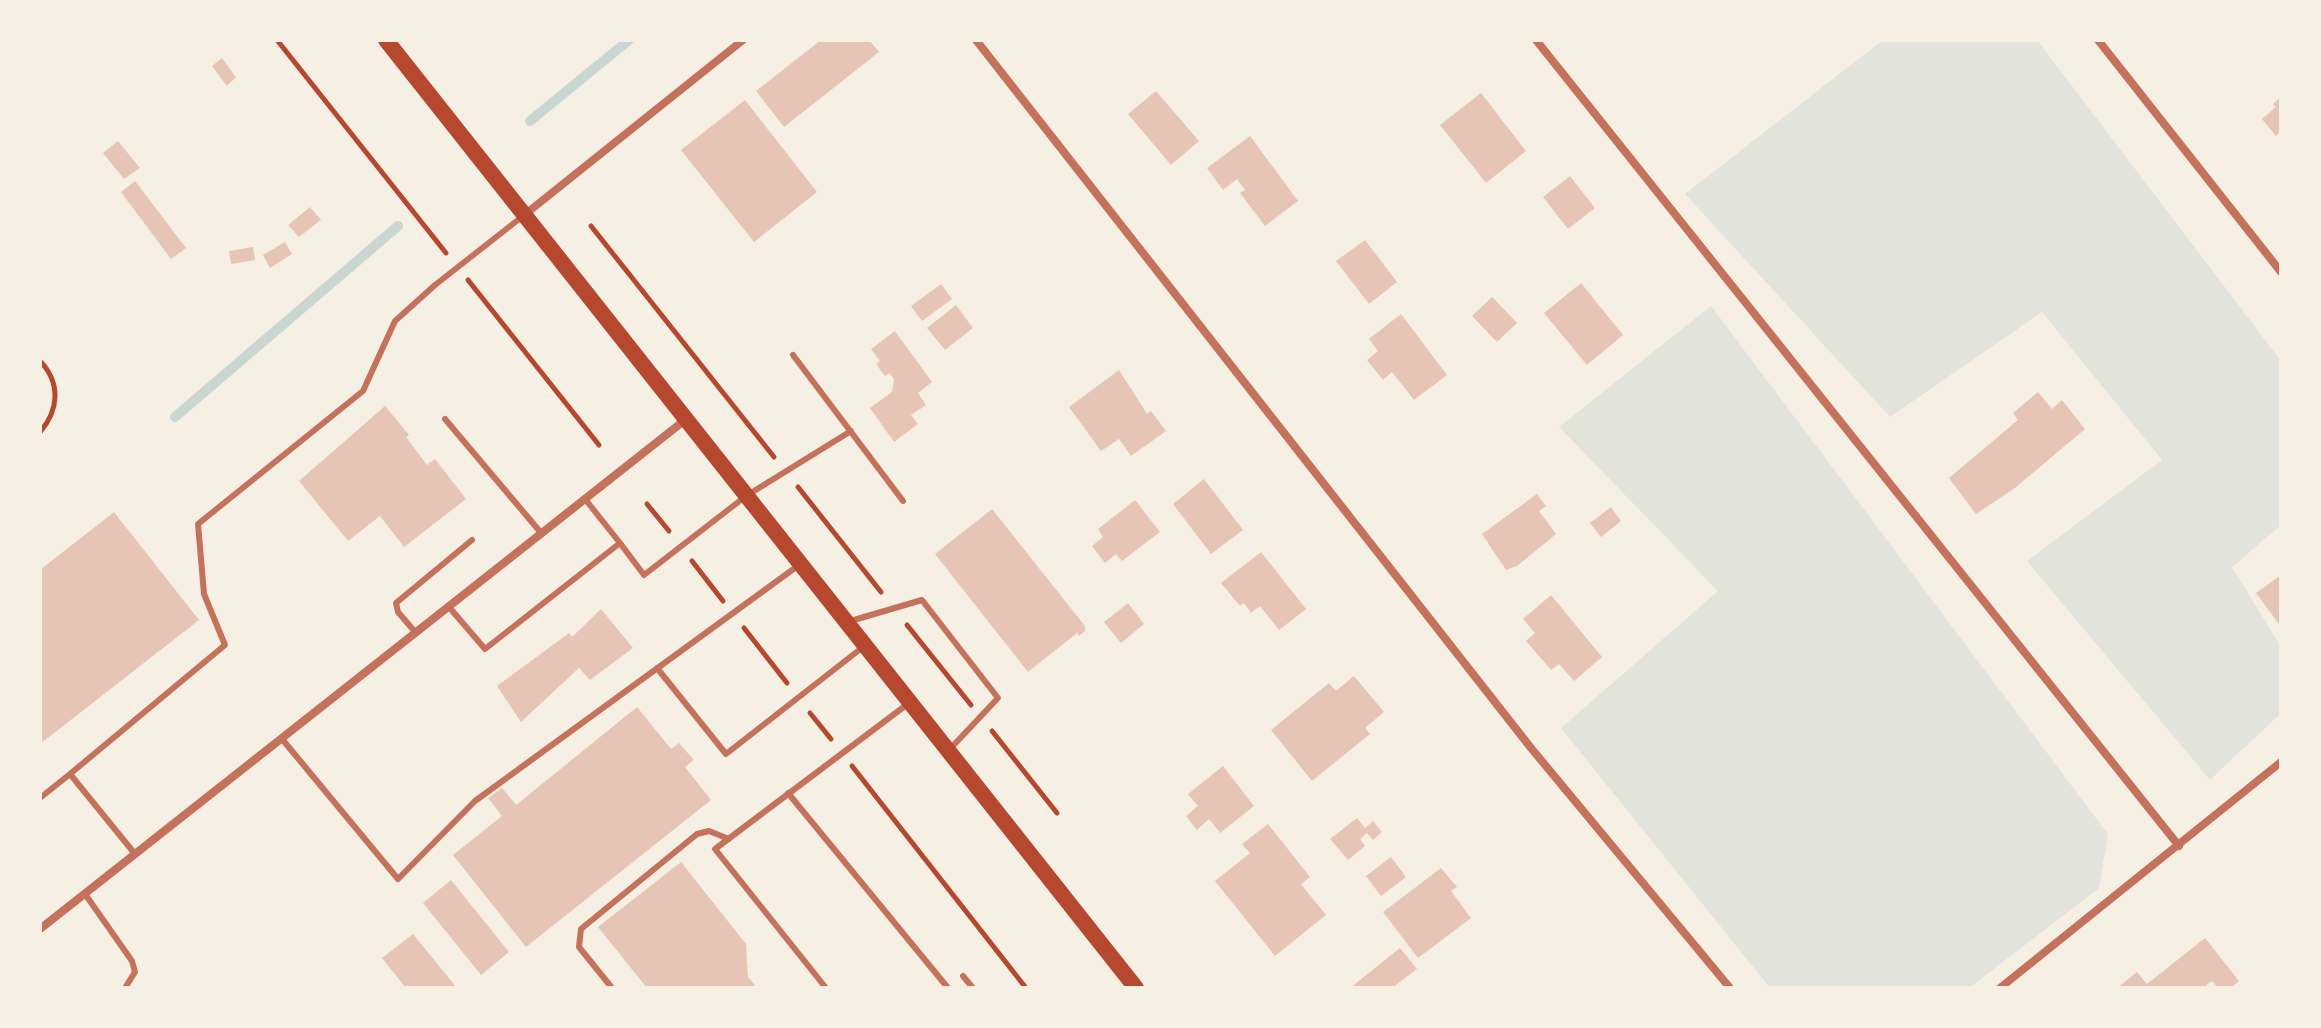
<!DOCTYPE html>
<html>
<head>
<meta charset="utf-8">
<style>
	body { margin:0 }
	#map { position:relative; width:2321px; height:1028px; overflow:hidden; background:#f6efe4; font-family:Literata,serif }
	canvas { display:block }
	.frame { position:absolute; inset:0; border:42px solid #f6efe4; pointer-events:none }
</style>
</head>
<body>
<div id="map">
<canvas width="2321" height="1028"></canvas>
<div class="frame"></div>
</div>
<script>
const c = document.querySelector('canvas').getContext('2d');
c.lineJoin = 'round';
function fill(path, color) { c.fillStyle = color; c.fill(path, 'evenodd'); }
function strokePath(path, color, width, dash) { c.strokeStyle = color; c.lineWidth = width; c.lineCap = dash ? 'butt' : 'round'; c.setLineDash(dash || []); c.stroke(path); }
fill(new Path2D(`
	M1883,40h154l244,321v164l-49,42 49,80v66l-71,67 -183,-219 135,-101 -120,-148 -152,105 -205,-223z
	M1711,306l397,528 -9,54 -130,100h-199l-209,-260 157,-137 -159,-164z`), '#e2e4dc');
strokePath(new Path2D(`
	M530,121l99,-81
	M175,417l223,-191`), '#c9d6d2', 10);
fill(new Path2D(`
	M821,40h48l10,12 -95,75 -28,-36z
	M222,58l14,19 -9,9 -15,-20z
	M1156,91l43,50 -28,24 -43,-51z
	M1481,93l45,58 -40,32 -46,-58z
	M2279,98l2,33 -5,5 -14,-17 14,-12 -3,-3z
	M745,100l72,92 -63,50 -73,-92z
	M1250,136l48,65 -33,25 -25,-33 5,-3 -8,-11 -14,11 -16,-22z
	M118,141l22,27 -16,11 -21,-26z
	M1570,176l25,32 -27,21 -25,-32z
	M135,181l51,67 -15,11 -50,-67z
	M310,207l11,13 -22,17 -11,-12z
	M1365,240l32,42 -28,22 -33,-43z
	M285,242l7,12 -22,14 -7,-13z
	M253,247l2,13 -24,4 -2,-13z
	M1581,283l42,52 -36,30 -43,-52z
	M941,284l11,15 -30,22 -11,-15z
	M1492,297l25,26 -20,19 -25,-26z
	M956,305l17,23 -28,22 -18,-22z
	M1401,314l46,61 -33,25 -22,-28 -9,8 -16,-20 11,-9 -9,-12z
	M895,331l37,51 -14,11 8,12 -15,10 7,9 -24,18 -24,-34 22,-16 2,-13 -5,-6 -4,3 -9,-12 4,-3 -9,-12z
	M1119,370l28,44 4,-3 15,20 -35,25 -12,-17 -18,12 -32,-44z
	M2038,392l14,17 10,-9 23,29 -70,59 -39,26 -27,-36 69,-58 -5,-7z
	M385,406l24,29 -3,2 21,28 8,-6 31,40 -62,48 -24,-31 -32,25 -49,-60z
	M1204,479l39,51 -32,24 -38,-50z
	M1537,494l9,12 -7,5 17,23 -39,32 -11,4 -24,-36z
	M1135,500l25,32 -38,29 -6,-7 -11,9 -13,-17 11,-9 -5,-8z
	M1611,507l10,14 -20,16 -11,-14z
	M992,509l93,117v5l-6,5 -2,-3 -49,39 -93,-118z
	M114,512l85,108 -159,124v-174z
	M1261,552l45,57 -27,21 -19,-24 -9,7 -7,-10 -4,3 -19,-23z
	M2281,575v52l-25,-34z
	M1551,595l51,62 -28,24 -15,-17 -8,6 -25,-29 9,-8 -12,-14z
	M1128,603l16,21 -23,19 -17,-21z
	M601,609l32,39 -43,32 -11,-12 -58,54 -24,-36 72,-53 3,4z
	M1354,676l30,36 -19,16 5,6 -58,47 -41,-51 58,-47 7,8z
	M637,707l34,42 8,-6 15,17 -9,7 26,33 -185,147 -73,-92 49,-39 -14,-18 14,-10 14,17z
	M1223,766l31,40 -34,27 -11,-14 -12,11 -11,-14 12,-10 -10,-12z
	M1357,818l8,10 8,-7 9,11 -9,8 -6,-7 -7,6 5,7 -17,14 -18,-21z
	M1268,824l42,53 -9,7 25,31 -51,41 -60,-75 35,-28 -8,-9z
	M1391,857l15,20 -25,19 -15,-20z
	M681,862l65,82 2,33 9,11h-110l-49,-61z
	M1441,868l16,19 -6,4 20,27 -53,40 -35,-46z
	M451,880l58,72 -28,23 -58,-72z
	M413,934l44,54h-51l-24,-30z
	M2205,938l34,43 -9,7h-12l-6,-7 -9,7h-86l20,-16 10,12z
	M1400,948l17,21 -25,19h-42z`), '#e6c5b7');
strokePath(new Path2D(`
	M277,40l169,213
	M591,226l183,231
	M468,280l131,165
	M40,361c21,22 19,49 0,71
	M798,487l83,105
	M647,504l22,27
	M692,561l31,40
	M907,625l64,80
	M744,628l43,55
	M810,713l21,26
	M992,731l65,82
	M852,766l174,222`), '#b5482f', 5);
strokePath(new Path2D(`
	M793,355l110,146
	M445,419l97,115
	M585,499l35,44
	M449,607l36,42 135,-106 24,32 102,-79 105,-65
	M847,622l75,-22 76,98 -48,51
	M416,633l-18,-21 -2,-9 76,-63
	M657,668l69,86 137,-107
	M282,739l116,140 77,-78 324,-236
	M788,793l160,195
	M40,798l30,-24
	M135,854l-65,-80 155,-129 -21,-51 -6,-70 165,-133 32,-70 40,-36 88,-69
	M85,894l47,67 3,11 -10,16
	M963,976l10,12
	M612,988l-33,-41 2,-18 116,-95 12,-3 20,8
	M826,988l-111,-139 194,-146`), '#c5725c', 6);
strokePath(new Path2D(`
	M976,40l555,708 199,240
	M1536,40l643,806
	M2098,40l183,232
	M523,216l220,-176
	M40,929l645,-509
	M2000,988l281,-226`), '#c5725c', 8);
strokePath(new Path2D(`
	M386,40l750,948`), '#b5482f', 16);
</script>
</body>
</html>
